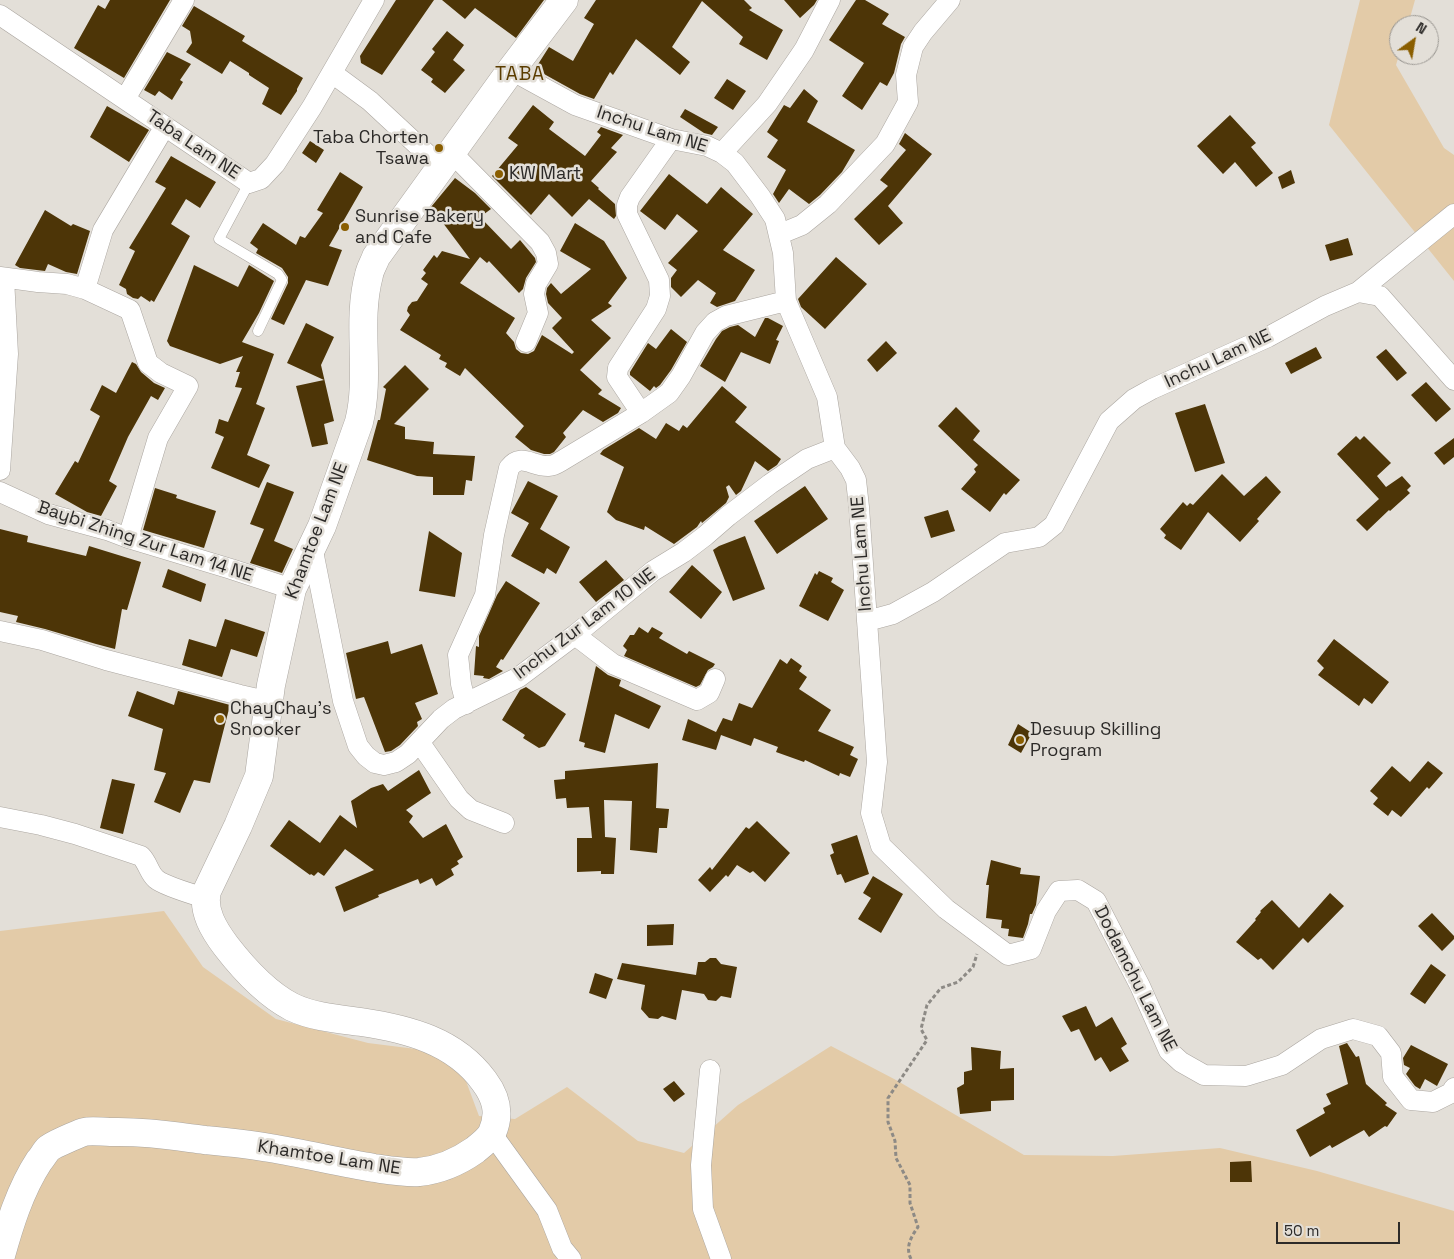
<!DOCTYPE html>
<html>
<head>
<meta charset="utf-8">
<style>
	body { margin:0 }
	#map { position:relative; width:1454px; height:1259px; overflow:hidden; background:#e3dfd8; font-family:"Space Grotesk",sans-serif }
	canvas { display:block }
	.north { position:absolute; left:1389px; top:15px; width:50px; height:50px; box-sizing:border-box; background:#e3dfd8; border:1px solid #9a9792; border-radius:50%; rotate:32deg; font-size:14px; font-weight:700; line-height:20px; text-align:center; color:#2c2a28 }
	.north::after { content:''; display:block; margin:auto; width:18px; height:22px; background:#8a5e00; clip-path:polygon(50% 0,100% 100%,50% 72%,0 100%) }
	.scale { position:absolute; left:1276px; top:1222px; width:124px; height:22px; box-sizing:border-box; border:2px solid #2c2a28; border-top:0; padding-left:6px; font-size:15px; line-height:18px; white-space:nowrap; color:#2c2a28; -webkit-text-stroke:4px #e3dfd8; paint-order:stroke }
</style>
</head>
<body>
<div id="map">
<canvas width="1454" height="1259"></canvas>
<div class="north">N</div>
<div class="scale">50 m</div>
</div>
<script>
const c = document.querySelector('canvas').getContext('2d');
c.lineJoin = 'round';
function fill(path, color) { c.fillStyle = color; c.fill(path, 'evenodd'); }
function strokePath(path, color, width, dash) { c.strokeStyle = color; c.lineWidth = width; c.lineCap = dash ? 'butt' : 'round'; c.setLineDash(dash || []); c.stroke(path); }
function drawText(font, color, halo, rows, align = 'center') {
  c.font = font + ' "Space Grotesk",sans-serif'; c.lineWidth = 5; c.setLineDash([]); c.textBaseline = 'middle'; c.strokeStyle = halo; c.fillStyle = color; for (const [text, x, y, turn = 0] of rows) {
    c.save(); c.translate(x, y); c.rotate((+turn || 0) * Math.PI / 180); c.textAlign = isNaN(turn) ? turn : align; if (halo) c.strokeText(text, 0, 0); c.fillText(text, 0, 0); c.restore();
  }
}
fill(new Path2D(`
	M1360,0h55l-7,25h-9v30l-3,10 48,83 10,7v126l-125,-156z
	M164,911l39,56 73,52 92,24 48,6 44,16 19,51 36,3 52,-32 71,54 46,12 54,-48 93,-59 65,34 128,75 89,1 107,-8 97,23 137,40v48h-1454v-328z`), '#e3cba8');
fill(new Path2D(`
	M110,0h60l-46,78 -50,-30 24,-43 7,4z
	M396,0h38l-52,75 -21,-12 -1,-7z
	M442,0h102l-28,38 -41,-30 -10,11z
	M596,0h148l8,8 -3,2 34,20 -16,30 -28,-16 4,-7 -41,-36 -30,46 18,15 -10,13 -44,-36 -23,36 -3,-3 -16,27 -14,-5 -45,-25 14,-22 24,14 21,-37 -10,-6z
	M784,0h33l-3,5 -14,13z
	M856,0h9l24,14 -7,10 23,13 -4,7 -7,29 -7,13 -7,-4 -18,28 -20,-14 22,-33 -35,-23z
	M194,6l51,30 -3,5 61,37 -6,11v2l-16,24 -19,-11 7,-16 -20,-13v-2l-19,-12 -8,13 -36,-22 6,-9 -2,-12 -8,-5z
	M447,31l17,14 -11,15 12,10 -20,23 -14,-11 2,-3 -12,-9 14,-18 -3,-3z
	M167,52l24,12 -11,16 3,2 -11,18 -13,-9 -4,5 -11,-6z
	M727,79l19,12 -13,19 -19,-12z
	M804,89l14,12 -11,21 48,28 -13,22 -22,23 -11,9 -20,-15 -10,14 -6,-9 13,-24 -19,-13 11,-17 -11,-8 17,-27 6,3z
	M533,105l21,17 -5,7 36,27 16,-21 -4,-3 4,-5 22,8 -12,13 6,4 -26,29 8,7 -1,1 17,15 1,12 -2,3 -25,-20 -17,18 -23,-23 -18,21 -39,-39 26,-31 -10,-7z
	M107,106l42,24 -20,32 -39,-25z
	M685,109l33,18 -6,8 -8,-2 -24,-16z
	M1230,115l26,28 -5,4 22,26 -17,14 -21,-25 -12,12 -26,-28z
	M905,133l27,21 -44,52 15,17 -24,22 -25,-26 34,-33 -8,-6 26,-30 -7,-6z
	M310,141l14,9 -8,13 -14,-10z
	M171,156l45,26 -16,26 -14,-9 -15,25 19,12 -36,66 -3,-2 -1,2 -9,-6 -3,3 -5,-1 -6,-4 -1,-5 -7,-4 16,-34 -6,-3 37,-60 -11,-6z
	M1291,170l4,13 -13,6 -4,-12z
	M340,172l23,15 -34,59 13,4 -14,36 -22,-6 -22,45 -13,-6 17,-36v-6l-6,-9 -26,-15 2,-4 -8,-6 13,-20 33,22 4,-9 5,2 18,-25 -6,-3z
	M669,174l38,30 14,-17 32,27 -30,36 32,20 -20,31 -18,6 -7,-4 6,-10 -18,-13 -17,17 -10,-10v-9l6,-8 -9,-7 30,-32 -21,-17 -12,16 -25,-19z
	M455,178l20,15 16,16 -11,8 31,32 9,-9 15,18 1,4 -10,16 -3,11 -4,4 -30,-32 -2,2 -7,-6 -20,26 55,35 -9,15 8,9 2,7 5,4 7,1 6,-3 8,-16 30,19 2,-2 -22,-24 10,-10 -14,-15 -2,-9 1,-6 4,-5 10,11 30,-25 -31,-18 15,-28 29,18 23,37 -19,25 4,3 -21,14 20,18 -31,32 22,20 -4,4 23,14 -3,5 -15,9 -20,-12 -20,23 3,4 -12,15 -4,2h-6l-13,-4 -16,-13 9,-11 -59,-58 -5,8 -15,-9 2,-4 -8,-4 2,-4 -41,-25 10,-15 -3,-4 1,-4 4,-5 5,-1 11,-17 -7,-5 5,-6 -3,-3 11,-15 3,3 5,-7 28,8 -39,-52z
	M45,210l26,16 2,-2 17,7 -13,43 -11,-2 -18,-8 -3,7 -25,-3 -5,-3z
	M1348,238l5,17 -23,6 -5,-16z
	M836,257l31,27 -42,45 -24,-22 -3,-8z
	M194,265l44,22 11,-22 25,16 -15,32 -17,29 32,12 -18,50 9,4 -18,47 23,10 -11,23 -48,-20 13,-31 -9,-4 4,-14 9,3 14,-34 -7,-1 5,-15h-4l7,-16 -23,8 -50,-18 -3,-5z
	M765,318h3l15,8 -7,14 3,1 -9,23 -29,-12 -16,30 -25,-16 16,-27 6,-8 8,-4 8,-2 17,12z
	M306,323l28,14 -13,28 13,56 -10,3 4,20 -16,3 -16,-61 28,-6 -37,-17z
	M671,329l16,13 -16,28 -11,15 -4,3 -2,-2 -4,5 -20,-16v-3l18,-29 8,6z
	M886,341l11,12 -20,19 -10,-12z
	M1316,347l6,11 -31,16 -6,-11z
	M1386,349l21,24 -10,8 -21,-24z
	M132,362l4,2 5,8 13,11 11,5 -7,12 -7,-4 -23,41 -19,44 8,5 -16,30 -14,-4 -32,-18 20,-33 3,2 22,-47 -10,-6 12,-25 14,8z
	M405,365l24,24 -35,35 11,3v12l29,3 -1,12 42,2 -3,25 -6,-1 -2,15h-31v-18l-16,-1 -50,-16 11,-40h2l6,-31 -3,-2z
	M1426,382l25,27 -15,13 -25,-27z
	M722,386l25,21 -12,15 46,37 -4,6 -9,6 -13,-10 -14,30 -5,4 -7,-10 -3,2 3,10 -3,6 -24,20 -1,-2 -4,6 -23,17 -29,-18 -1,4 -28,-10 -9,-8 17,-45 -24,-13 3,-4 36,-22 17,11 10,-16 13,8 4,-6 4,3z
	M1205,404l20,59 -30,9 -20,-59z
	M956,407l24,24 -7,9 47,40 -14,15 -2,-2 -14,19 -29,-23 15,-17 -2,-3 4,-4 -40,-39z
	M1356,436l4,4 4,-4 27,27 -14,13 9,11 16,-11 9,10 -4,4 3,3 -20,18 -1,-1 -22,21 -11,-11 23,-21 -42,-45z
	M1454,438v19l-10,8 -10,-12z
	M1222,474l22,22 22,-20 15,16 -24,27 2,2 -19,21 -32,-30 -27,38 -17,-12 2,-3 -6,-6 23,-27 4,4 3,-3 3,2z
	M528,481l30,15 -18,33 30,18 -14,27 -9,-6 -3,6 -33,-18 18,-33 -18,-10z
	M267,482l27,10 -20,49 19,8 -11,24 -32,-10 14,-34 -14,-5z
	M805,486l23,33 -51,35 -23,-33z
	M155,488l22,7 -1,3 40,13 -12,37 -61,-18z
	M948,510l7,21 -24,7 -7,-21z
	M0,529l28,7 -1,6 59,14 3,-10 52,16 -14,48 -5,-1 -7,40 -19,-5 -51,-15 -29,-7 2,-6 -18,-4z
	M429,531l33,22 -7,44 -36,-6z
	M745,536l20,53 -32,12 -20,-51 6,-4z
	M606,560l18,20 -28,22 -17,-20z
	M692,565l30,27 -21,27 -32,-27z
	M168,569l38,15 -5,18 -39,-15z
	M819,571l14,7 -2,4 13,8 -16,31 -29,-15 16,-33 2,2z
	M506,581l34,22 -37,57 -2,-1 -5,8 7,4 -14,8 -6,-1 1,-2 -10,-1 2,-29 3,1v-11l18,-41z
	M225,619l40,13 -8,25 -26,-8 -9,28 -40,-12 7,-26 27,8z
	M639,627l9,6 4,-6 11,6 -4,5 28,16 2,-3 26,13 -2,3 -5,3 -8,15 -4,2 -72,-31 3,-6 -4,-4 7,-11h4z
	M1334,639l55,43 -17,22 -8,-6 -5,8 -41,-31 6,-7 -7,-7z
	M388,641l3,13 31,-10 16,50 -23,9 7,16 -5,3 1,4 -18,19 -9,6 -6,1 -21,-55 -8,2 -10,-46z
	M791,658l11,8 -3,5 8,6 -8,12 32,21 -13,21 36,16 -4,8 8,4 -8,18 -10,-4 -1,3 -34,-16 -1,2 -28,-10 2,-5 -24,-9 -3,8 -30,-11 -5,15 -34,-10 6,-21 28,13 7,-14 9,3 7,-18 13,5 28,-49 7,5z
	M596,666l12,9 13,5 -2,6 42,20 -12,23 -34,-15 -10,39 -21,-6 1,-4 -6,-2z
	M526,687l40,27 -21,32 -6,2 -16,-10 2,-3 -23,-15 18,-30z
	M137,691l37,14 4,-14 52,14 -20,78 -16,-3 -14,33 -26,-11 12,-29 -12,-3 9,-41 -35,-13z
	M1018,724l14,9 -11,20 -13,-8z
	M1428,761l15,12 -14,16 -2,-2 -26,30 -9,-7 -4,6 -15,-12 5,-6 -8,-7 22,-25 18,16z
	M658,763l-2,45 13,1 -2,19h-8l-2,25 -27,-3 2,-49 -28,-1 1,37 11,1 -2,36h-13v-3l-24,1v-34h15l-3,-31 -22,1 -1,-10 -10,1 -2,-19 11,-1v-8z
	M419,770l12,23 -25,17 7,6 -4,6 14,16 23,-14 17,33 -6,4 2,3 -8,5 3,6 -18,11 -4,-8 -12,6 -2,-5 -40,16 1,2 -35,15 -9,-25 39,-17 -29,-21 -21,27 -6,-4 -4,4 -3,-2 -1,1 -40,-29 19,-26 31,23 20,-28 17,13 -6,-27 20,-13 12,-4 5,7z
	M112,779l23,5 -12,50 -23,-6z
	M757,821l33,32 -25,29 -12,-11 -3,2 -13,-8 -9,12 -2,-2 -16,17 -12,-12 12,-13 2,3 34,-43 3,2z
	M857,835l12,39 -24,9 -4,-9 -4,1 -7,-20 4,-2 -3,-9z
	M991,860l30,8 -1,6 20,2 -4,29 -4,9h-2l-2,10 -5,14 -15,-2 1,-7 -8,-1 1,-8 -16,-2 3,-33h-3z
	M873,876l30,18 -22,39 -23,-14 13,-21 -8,-5z
	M1330,893l14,13 -36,37 -5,-5 -30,32 -12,-12 -3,2 -22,-18 20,-22 -1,-1 6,-7 -1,-1 12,-11 27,28z
	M1432,913l22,23v3l-12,12 -24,-25z
	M674,924l-1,21 -26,1v-21z
	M710,958h6l5,6 16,3 -6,31 -10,-2 -5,5 -8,-1 -4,-6 -22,-4 -6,30 -14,-4 -4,3 -9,-1 -8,-9 4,-24 -28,-6 5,-16 74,12 2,-13h7z
	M1431,964l15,11 -21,29 -15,-10z
	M595,973l18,6 -7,20 -17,-6z
	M1086,1006l10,21 16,-10 15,27 -6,4 8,13 -19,11 -9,-15 -6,4 -16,-32 -8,3 -9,-16z
	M1347,1043l9,14 3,-1 7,28 21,19 -2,2 12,8 -10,14 -2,-1 -16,11 -5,-7 -32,18 -2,-3 -20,12 -14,-27 29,-17 -2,-5 8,-4 -5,-10 22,-10 -9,-38z
	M1411,1045l37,19 -11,22 -12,-7 -5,10 -5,-3 -9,-12 4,-6 -6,-3 -1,-7z
	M971,1047l30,4 -1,18 14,-1v32l-23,1v10l-31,3 -3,-26 7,-4v-12l8,-2z
	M674,1081l11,13 -11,8 -11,-13z
	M1251,1161l1,21h-22v-20z`), '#4d3507');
const service = new Path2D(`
	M249,183l-30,56 59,35 4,6 -24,51`);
const minor = new Path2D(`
	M0,15l249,168 12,-4 14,-15 37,-57 62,-107
	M511,70l64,35 96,34 36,7 15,7 13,10 25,33 15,23 8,34 3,48 41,96 8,51 15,20 6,12 3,27 18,255 -6,51 10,33 65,63 62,46 23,-6 15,-38 13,-20 19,-1 18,11 44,85 29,65 12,11 23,13 42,1 36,-11 39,-26 32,-10 25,7 13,17 2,24 18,23 22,2 18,-9 3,-5
	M332,73l38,28 71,66
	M125,99l59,-99
	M451,152l89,90 6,11 2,11 -12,20 -2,10 4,19 -12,29
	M722,153l45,-49 37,-54 26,-50
	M780,234l22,-9 26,-21 57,-60 23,-42 -2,-27 7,-28 10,-15 27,-32
	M0,277l38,5 29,2 18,5 45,21 18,53 13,10 27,13 -30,52 -30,100
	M85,289l18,-59 62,-104
	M1358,292l96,-78
	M641,413l-24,-36 1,-9 38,-59 4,-13 -1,-16 -32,-66v-9l3,-8 41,-58
	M0,470l8,-116 -4,-76
	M0,492l48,22 59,16 21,8 103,31 61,20
	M312,546l31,155 15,45 8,10 9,7 9,2 12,-3 12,-8 33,-35 13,-10 65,-32 56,-42 78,-64 31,-19 21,-16 23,-20 42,-32 37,-25 28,-11
	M867,621l26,-7 40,-22 72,-49 34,-6 15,-12 55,-104 25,-22 18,-10 116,-52 57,-31 33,-14 22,4 74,84
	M0,631l42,9 64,20 134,35 22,5 7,-1
	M575,635l38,29 84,36 12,-7 6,-14
	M466,704l-5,-20 -3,-29 27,-60 9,-60 15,-67c12,-16 23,-1 40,-2 5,0 9,-3 14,-6l78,-47 28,-20 12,-17 24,-43 10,-11 11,-6 60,-15
	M420,743l39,56 12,11 33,13
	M0,817l41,8 34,9 66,22c7,7 8,17 15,23 7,6 39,16 49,19
	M710,1070l-9,95 2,44 18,50
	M492,1134l55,76 15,38 9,11`);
const secondary = new Path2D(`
	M0,1259c9,-33 20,-69 39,-98 3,-3 6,-9 9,-12 4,-4 30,-15 36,-17 8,-2 18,0 26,0 32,-1 63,4 95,8 21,2 43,4 65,8 35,6 69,14 104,20 14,2 31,5 45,4 20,-2 39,-10 56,-22 5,-4 14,-11 17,-17 9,-20 4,-36 -8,-52 -29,-40 -76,-52 -123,-59 -23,-3 -48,-5 -69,-15 -25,-13 -49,-39 -66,-61 -12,-16 -24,-35 -19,-55l31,-65 21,-50 12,-91 21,-96 30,-63 37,-104c12,-48 -3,-99 10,-147 1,-6 5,-12 7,-18l135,-187 53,-70`);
strokePath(service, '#aba6a0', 11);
strokePath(minor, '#aba6a0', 21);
strokePath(secondary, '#aba6a0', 29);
strokePath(new Path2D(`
	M911,1259c-6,-12 0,-22 7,-32l-8,-24v-18l-14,-27 -1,-17 -7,-19v-24l39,-58 -6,-11 6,-24 14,-17 17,-6 15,-15 4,-13`), '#8d8a85', 3, [4, 2.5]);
strokePath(service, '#fff', 10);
strokePath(minor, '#fff', 20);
strokePath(secondary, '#fff', 28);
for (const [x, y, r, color] of [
	[439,148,5,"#8a5e00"],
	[499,174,5,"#8a5e00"],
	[345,227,5,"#8a5e00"],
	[220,719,5,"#8a5e00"],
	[1020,740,5,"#8a5e00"]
]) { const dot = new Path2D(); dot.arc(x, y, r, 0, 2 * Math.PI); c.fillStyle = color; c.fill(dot); strokePath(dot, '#e3dfd8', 2); }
drawText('18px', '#2c2a28', '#e3dfd8', [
	["Inchu Lam NE",652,130,18],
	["Taba Lam NE",193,145,34],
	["Inchu Lam NE",1218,359,-25],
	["Khamtoe Lam NE",317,531,-69],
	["Baybi Zhing Zur Lam 14 NE",145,542,18],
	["Inchu Lam NE",862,554,-94],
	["Inchu Zur Lam 10 NE",585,624,-37],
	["Dodamchu Lam NE",1135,979,63],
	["Khamtoe Lam NE",329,1158,9]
]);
drawText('18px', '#2c2a28', '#e3dfd8', [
	["Taba Chorten",429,138,"right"],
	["Tsawa",429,159,"right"],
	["KW Mart",509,174],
	["Sunrise Bakery",355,217],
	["and Cafe",355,238],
	["ChayChay's",230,709],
	["Snooker",230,730],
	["Desuup Skilling",1030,730],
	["Program",1030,751]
], 'left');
c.letterSpacing = '1px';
drawText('19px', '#5b3d01', '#e3dfd8', [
	["TABA",520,75]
]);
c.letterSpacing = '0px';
</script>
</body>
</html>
